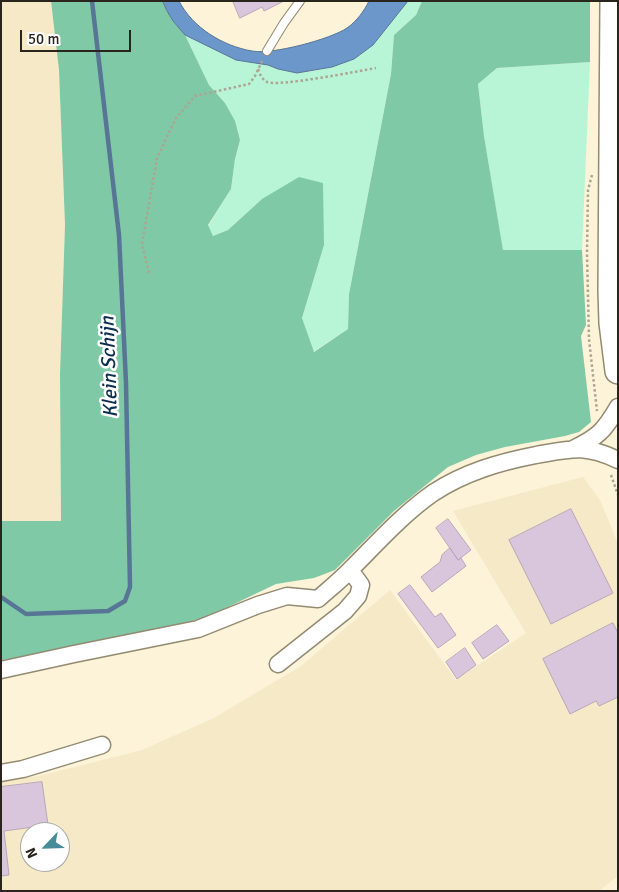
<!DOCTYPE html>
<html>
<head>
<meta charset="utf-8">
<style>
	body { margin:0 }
	#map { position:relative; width:619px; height:892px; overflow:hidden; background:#fcf3d8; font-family:Signika,sans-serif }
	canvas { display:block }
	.frame { position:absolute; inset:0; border:2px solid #29251c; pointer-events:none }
	.north { position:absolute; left:20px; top:822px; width:50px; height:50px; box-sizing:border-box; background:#fff; border:1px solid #a9a8a4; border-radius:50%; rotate:246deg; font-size:14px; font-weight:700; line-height:20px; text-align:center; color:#29251c }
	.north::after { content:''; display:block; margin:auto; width:18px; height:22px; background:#478b99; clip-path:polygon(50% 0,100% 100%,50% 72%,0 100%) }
	.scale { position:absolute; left:20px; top:30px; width:111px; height:22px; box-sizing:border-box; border:2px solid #29251c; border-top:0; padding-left:6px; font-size:15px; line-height:18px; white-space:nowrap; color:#29251c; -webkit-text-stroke:4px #fff; paint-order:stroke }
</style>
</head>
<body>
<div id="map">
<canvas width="619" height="892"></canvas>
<div class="frame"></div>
<div class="north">N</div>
<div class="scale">50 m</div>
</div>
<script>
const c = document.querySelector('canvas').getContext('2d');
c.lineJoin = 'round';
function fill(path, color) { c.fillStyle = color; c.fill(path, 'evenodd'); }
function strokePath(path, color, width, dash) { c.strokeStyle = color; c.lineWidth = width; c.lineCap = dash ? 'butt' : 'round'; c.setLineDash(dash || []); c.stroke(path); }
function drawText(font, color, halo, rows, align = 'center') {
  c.font = font + ' Signika,sans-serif'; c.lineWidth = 5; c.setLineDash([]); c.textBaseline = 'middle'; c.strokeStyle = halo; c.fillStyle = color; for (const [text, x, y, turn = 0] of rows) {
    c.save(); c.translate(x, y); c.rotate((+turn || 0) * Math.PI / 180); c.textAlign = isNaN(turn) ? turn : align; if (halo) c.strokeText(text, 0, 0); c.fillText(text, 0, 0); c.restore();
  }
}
fill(new Path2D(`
	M1,1h50l8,69 6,155 -5,149 1,147h-60z
	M583,477l17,23 18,44v332l-19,15h-598v-110l38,-5 103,-26 72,-32 87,-52 89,-76 66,90 70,-47 -73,-122zM30,832h30v30h-30z`), '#f5e9c7');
fill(new Path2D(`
	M408,1h14l-6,14 -22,20 -3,39 -42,220 -1,35 -35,23 -11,-34 22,-73 -62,-46 -34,31 -15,6 -5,-10 23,-37 4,-30 5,-19 -15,-37 -16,-18 -24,-50 51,25 32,5 10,4 19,4 16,-2 19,-4 22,-8 19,-14z
	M590,62l-8,188 -79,1 -19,-115 -6,-52 19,-16z`), '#b8f5d7');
fill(new Path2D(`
	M51,1h112l4,10 6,10 12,14 24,50 16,18 10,18 5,19 -5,19 -4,30 -23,36 5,11 15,-6 34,-31 37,-22 24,6 1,62 -22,73 12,34 34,-23 1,-35 42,-220 3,-39 22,-20 6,-14h168v61l-93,6 -19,16 6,52 19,114h79l4,75 -5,11 10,86 -12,10 -14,4 -60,11 -29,8 -28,12 -54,44 -59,59 -21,8 -38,6 -69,33 -74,19 -132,26v-141h60l-1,-147 5,-149 -6,-155z`), '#7fc9a7');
const water = new Path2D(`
	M163,1h16c14,27 44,45 73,50 20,4 79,-12 95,-23 10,-7 17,-17 22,-27h39l-35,44 -19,14 -22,8 -35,6 -19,-4 -10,-4 -32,-5 -51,-25 -12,-14 -6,-10z`);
fill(water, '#6c97ca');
strokePath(water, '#587596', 1);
strokePath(new Path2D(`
	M1,597l25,17 82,-3 17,-10 5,-14 -4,-204 -7,-148 -27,-234`), '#587596', 4.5);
const building = new Path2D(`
	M233,1h51l-20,10 -2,-4 -22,11z
	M571,509l42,84 -62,31 -42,-84z
	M448,519l23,31 -13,10 -22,-32z
	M450,548l8,12 3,-2 5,8 -34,26 -11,-15 19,-15 2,-7z
	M410,585l25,32 6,-4 15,22 -18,13 -40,-54z
	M613,623l5,10v64l-19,9 -3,-5 -26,13 -27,-55z
	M497,625l12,16 -26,18 -11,-16z
	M465,648l11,17 -19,14 -11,-17z
	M42,782l6,43 -44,6 5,44 -8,1v-89z`);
fill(building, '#dac6dc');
strokePath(building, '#b9a6ba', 1);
const service = new Path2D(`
	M267,51l17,-28 16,-22`);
const minor = new Path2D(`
	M573,449c25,-12 31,-18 45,-42
	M278,664l67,-53 13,-15 3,-11 -11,-15
	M1,670l73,-16 124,-25 60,-24 29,-9 31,3c11,-10 24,-20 34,-31 26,-26 51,-54 81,-75 32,-21 67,-31 103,-38 35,-6 48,-11 82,5
	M1,773l22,-4 79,-24`);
const primary = new Path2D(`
	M613,1l-2,289 1,33 6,48`);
strokePath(service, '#938a72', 10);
strokePath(minor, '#938a72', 19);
strokePath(primary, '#938a72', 28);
strokePath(new Path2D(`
	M258,69c2,6 4,10 9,13 11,5 92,-11 109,-14
	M592,175l-4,15 -1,63 2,86 8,72
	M149,273l-7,-29 15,-86 19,-40 19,-22 54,-12 6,-8 8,-17
	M611,475l7,20`), '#aca591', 2.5, [2.5, 2.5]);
strokePath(service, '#fff', 8);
strokePath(minor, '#fff', 16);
strokePath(primary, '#fff', 25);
drawText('italic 20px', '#0d2d4f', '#fff', [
	["Klein Schijn",110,367,-92]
]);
</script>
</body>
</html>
